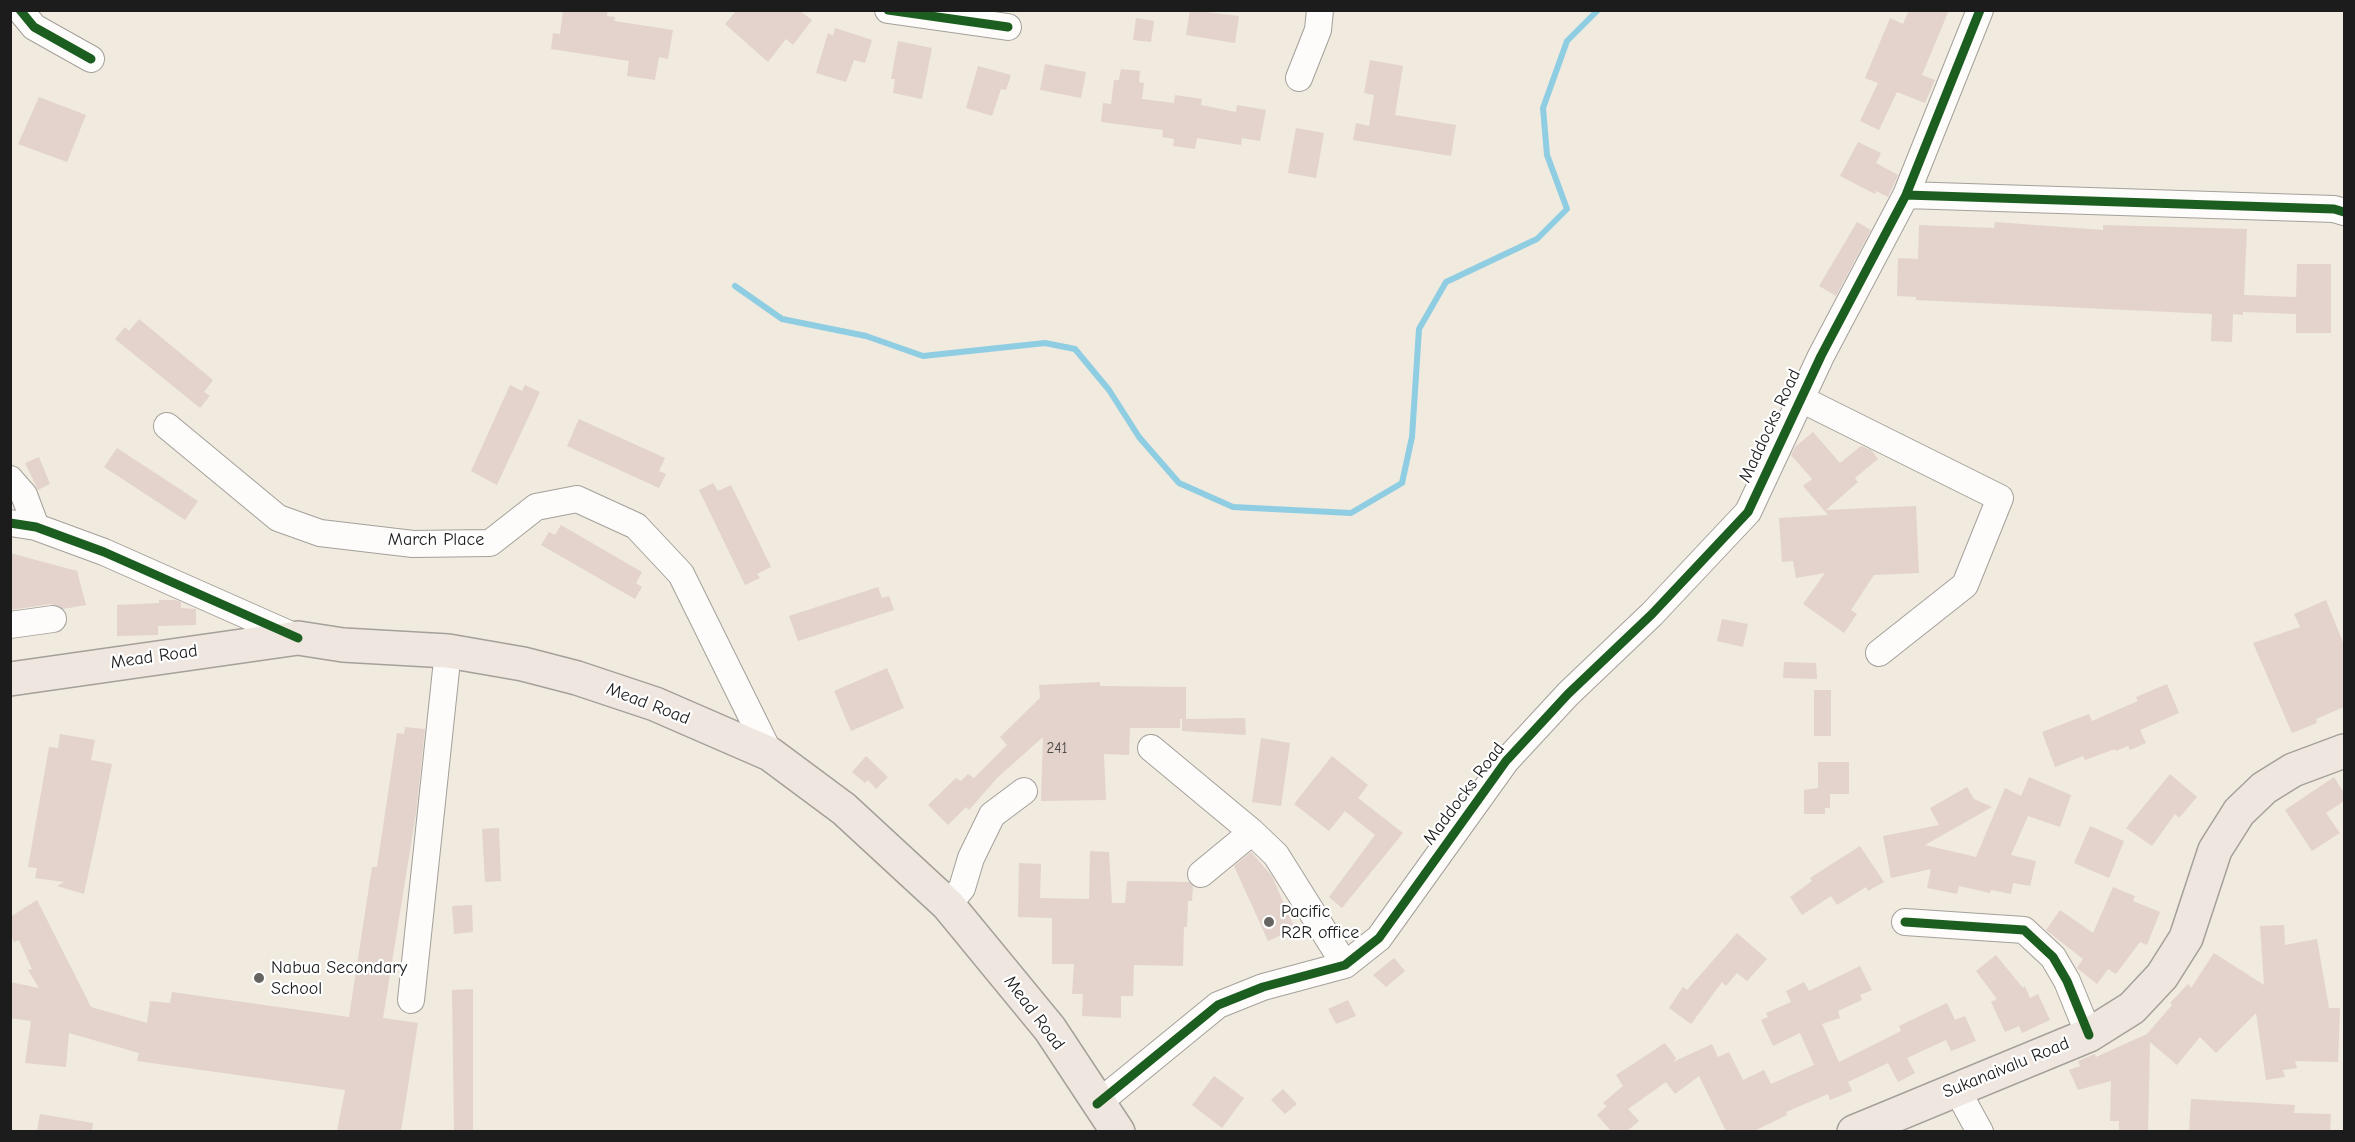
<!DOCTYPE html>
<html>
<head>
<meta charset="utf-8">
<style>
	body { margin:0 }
	#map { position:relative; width:2355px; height:1142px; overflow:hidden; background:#f0eadf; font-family:"Comic Neue",sans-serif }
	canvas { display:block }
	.frame { position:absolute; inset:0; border:12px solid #1c1c1c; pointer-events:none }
</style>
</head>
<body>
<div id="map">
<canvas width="2355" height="1142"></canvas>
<div class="frame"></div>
</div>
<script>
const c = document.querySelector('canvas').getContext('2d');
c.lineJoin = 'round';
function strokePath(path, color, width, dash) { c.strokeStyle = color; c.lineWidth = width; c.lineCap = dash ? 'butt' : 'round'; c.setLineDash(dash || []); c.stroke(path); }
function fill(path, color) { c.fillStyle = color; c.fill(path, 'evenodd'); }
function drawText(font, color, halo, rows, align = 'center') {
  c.font = font + ' "Comic Neue",sans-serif'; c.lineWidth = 4.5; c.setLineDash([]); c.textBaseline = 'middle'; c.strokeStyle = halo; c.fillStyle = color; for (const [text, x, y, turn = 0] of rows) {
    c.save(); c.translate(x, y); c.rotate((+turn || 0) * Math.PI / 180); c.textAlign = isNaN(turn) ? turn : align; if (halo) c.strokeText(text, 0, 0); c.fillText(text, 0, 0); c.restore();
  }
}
strokePath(new Path2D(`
	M735,286l47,33 84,17 57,20 122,-13 30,6 34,41 30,47 40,46 54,24 118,6 51,-30 10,-46 7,-108 27,-47 91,-43 30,-30 -20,-54 -4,-47 24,-67 31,-31`), '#8fcde2', 6);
fill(new Path2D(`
	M563,10h45l-1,6 8,1 -1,4 59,9 -5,29 -9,-2 -4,23 -28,-4 2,-15 -78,-12 2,-16 7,1z
	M737,10h62l13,10 -19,25 -7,-6 -18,23 -43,-38z
	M1190,10l49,6 -4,27 -49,-8z
	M1909,10h40l-27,65 13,5 -10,23 -28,-11 -18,38 -19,-9 18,-38 -13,-5 25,-60 13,6z
	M1136,18l18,3 -3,21 -18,-2z
	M835,28l37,12 -7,23 -11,-3 -8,22 -30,-9 12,-40 5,3z
	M898,41l34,7 -10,51 -29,-6 2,-14h-4z
	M1370,60l33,6 -8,49 61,10 -5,31 -98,-16 3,-17 13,3 5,-31 -10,-2z
	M1045,64l41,8 -5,26 -41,-8z
	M978,66l33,9 -5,15 -5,-1 -9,27 -26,-8z
	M1121,69l19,2 -1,11 5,1 -2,16 32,4 1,-8 27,4 -1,6 35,7 1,-7 29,5 -6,31 -18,-3 -1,7 -44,-7 -2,11 -22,-3 1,-7 -12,-2 1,-7 -62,-8 2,-19 8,1 3,-24h5z
	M39,97l47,18 -19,47 -49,-18z
	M1296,128l28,5 -8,45 -28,-5z
	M1858,142l23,11 -5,10 22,12 -10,22 -12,-6 -1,3 -35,-18z
	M1857,222l14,8 -35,66 -17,-10z
	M1995,222l108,8v-5l144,4 -3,66 52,2 1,-33h34v69h-35v-19l-53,-2v3l-10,-1 -1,28 -21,-1 1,-27 -296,-14v-3l-19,-1 1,-38 20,1 1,-34 75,3z
	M139,319l74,61 -9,12 6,4 -10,12 -85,-69 10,-12 4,4z
	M510,385l12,6 3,-6 15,7 -43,93 -26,-14z
	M579,419l86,39 -6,13 7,3 -7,14 -92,-42z
	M1813,432l27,31 21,-17 10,4 7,9 -23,19 3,4 -32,28 90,-4 3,67 -45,2 -23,35 6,4 -13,19 -41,-29 22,-31 -29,5 -3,-17 -11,1 -3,-44 49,-3 -25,-29 9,-7 -21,-24 4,-8z
	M117,448l81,53 -13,19 -81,-53z
	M39,457l11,27 -12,6 -13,-27z
	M713,483l5,8 13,-6 40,82 -14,7 3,4 -15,7 -46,-95z
	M561,525l81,47 -6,11 6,4 -7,12 -94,-54 8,-13 6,3z
	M10,553l67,18 9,34 -23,4 -12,-5 -41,6z
	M878,587l4,11 7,-2 5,14 -96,31 -9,-25z
	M159,600h16l6,2v6l15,1v16l-38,1v9l-41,1v-31l42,-2z
	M2326,600l18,45v62l-28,12 1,4 -25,10 -39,-90 47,-16 -6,-13z
	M1722,619l26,5 -5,23 -26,-6z
	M1784,662l32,1 1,16 -34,-1z
	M887,668l17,40 -53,23 -17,-40z
	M1100,682v4l86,1v32l59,-1 1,17 -64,-4v-12h-2v9h-50l-1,27 -25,-1 2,46 -65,1 2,-64 -46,41 -28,32 -3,-3 -18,18 -20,-20 28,-27 5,3 7,-7 6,4 33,-33 -7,-8 40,-39 -1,-13z
	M2167,684l12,29 -39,17 6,13 -16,7 -2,-4 -12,5 -1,-2 -30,11 -2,-4 -28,11 -13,-35 47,-18 3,7 46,-20 -2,-4z
	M1814,690h17v46h-17z
	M405,727l20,2 -9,84 -33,205 35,5 -17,108h-64l8,-41 -208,-29 2,-8 -70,-20 -3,34 -41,-4 6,-42 -21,-3v-36l29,6 -11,-18 4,-1 -13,-29 -5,2 -4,-8v-17l27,-17 54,107 56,16 3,-22 20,2 2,-11 177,25 23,-150h5l20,-134 7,1z
	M60,734l35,6 -4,20 21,4 -28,130 -27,-8 7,-4 -29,-4 2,-10 -9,-1 21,-120 9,1z
	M1261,738l29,5 -9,63 -29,-4z
	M866,756l22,21 -12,12 -8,-9 -3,3 -13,-11z
	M1332,756l36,29 -10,13 45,35 -61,75 -13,-11 46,-62 -30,-24 -16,20 -35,-27z
	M1818,762h31v32h-19v14h-5v6h-21v-24l14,-2z
	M2170,774l27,23 -18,21 -4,-4 -23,32 -26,-18z
	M2029,777l42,18 -11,32 -32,-11 -17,39 25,6 -6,25 -17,-3 -2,11 -20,-4 -1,3 -31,-7 -2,8 -30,-6 4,-19 -40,9 -8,-42 56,-11 -9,-17 37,-21 7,12 18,8 -67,38 51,12 29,-69 16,8z
	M2334,777l10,16v8l-18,12 14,20 -28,18 -27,-41z
	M2090,826l34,15 -15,37 -35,-15z
	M499,828l2,53 -16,1 -3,-53z
	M1860,846l24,36 -16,9 -2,-4 -29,18 -6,-9 -29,19 -12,-18 22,-16 -2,-3z
	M1090,851l19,1 3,51h13l2,-22 62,1 4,4 -1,15h-4l-1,26h-3l-1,39 -49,-1 -1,31h-12v22l-39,-2 1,-22h-11l2,-30h-22v-46l-34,-1 1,-54 22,1 -1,34 49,1z
	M1251,852l21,24 23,53 -27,12 -34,-75z
	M2113,887l22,9 -2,5 27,11 -13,33 -7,-3 -24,32 -8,-5 -11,15 -20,-16 6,-9 -37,-29 14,-20 33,23z
	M472,905l1,27 -19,2 -2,-28z
	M2284,925l1,20 32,-6 12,69h11l-2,54 -43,-1 2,7 -14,2 2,7 -19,3 -10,-67 -40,40 -16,-16 -23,28 -27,-23 -2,89h-29v-10h-9l1,-40 -33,9 -9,-20 11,-4 -2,-5 17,-7 1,3 51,-23 25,-29 -2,-2 18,-19 3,4 23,-35 50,32 -4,-59z
	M1737,933l30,26 -20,22 -10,-8 -11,13 -4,-4 -31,42 -22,-16 14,-21 4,3z
	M1996,955l27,33 2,-2 5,12 8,-4 12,26 -28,13 -3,-7 -14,6 -14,-30 6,-3 -21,-28z
	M1394,958l11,13 -19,16 -13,-12z
	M1860,966l12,24 -12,5 2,5 -24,11 2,7 -18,6 17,38 62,-31 -2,-5 48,-23 8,17 10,-4 11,25 -25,10 -5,-11 -39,18 8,15 -17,9 -10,-19 -40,19 4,9 -22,9 -2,-6 -42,18 1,3 -33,16h-28l-27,-55 -24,18 -9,-12 -38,27 11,12 -12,10h-16l-14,-16 10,-9 -4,-3 20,-17 -7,-11 49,-32 11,15 -3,4 39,-18 6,13 11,-5 14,28 21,-10 7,14 43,-19 -14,-32 -27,13 -12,-26 7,-3 -2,-4 25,-11 -5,-11 18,-9 5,9z
	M473,989v142h-19l-2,-141z
	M1348,1000l8,16 -20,8 -8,-15z
	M1214,1076l30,22 -22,30 -30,-23z
	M1283,1089l14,15 -12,10 -14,-14z
	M2191,1099l104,6 -1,8 37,1 -1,17h-141z
	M40,1114l53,9 -1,8h-55z`), '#e3d3cc');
const minor = new Path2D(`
	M20,10l14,17 57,32
	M888,10l120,17
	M1299,78l19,-48 2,-20
	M1906,195l428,14 10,3
	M1801,399l199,99 -35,87 -86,68
	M167,426l111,92 42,15 93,11 77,-1 46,-36 41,-8 59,27 45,48 89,180
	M10,479l14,16 12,32
	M10,523l26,4 68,25 194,86
	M10,625l43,-6
	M1151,748l101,84
	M1201,874l51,-42 24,23 69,110
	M948,905l14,-17 9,-30 21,-43 32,-24
	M1905,922l119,8 29,27 14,24 22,54
	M411,1000l37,-349
	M1956,1088l24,44
	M1097,1104l121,-99 45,-18 82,-22 34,-27 127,-177 62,-67 84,-80 96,-102 73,-156 85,-161 74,-185`);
const major = new Path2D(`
	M10,679l288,-41 45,7 105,6 75,13 54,14 78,26 115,50 74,55 104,96 102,124 68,103
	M1854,1132l235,-97 43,-27 30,-32 24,-38 29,-88 24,-38 25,-24 29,-18 51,-19`);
strokePath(minor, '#a4a09a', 28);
strokePath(major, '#a4a09a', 36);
strokePath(minor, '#fdfcfa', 26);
strokePath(major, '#efe7df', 33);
strokePath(new Path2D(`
	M20,10l14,17 57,32
	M888,10l120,17
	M1906,195l428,14 10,3
	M10,523l26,4 68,25 194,86
	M1905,922l119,8 29,27 14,24 22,54
	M1097,1104l121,-99 45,-18 82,-22 34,-27 127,-177 62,-67 84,-80 96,-102 73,-156 85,-161 74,-185`), '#1b5e20', 9);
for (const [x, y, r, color] of [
	[1269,922,6,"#666460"],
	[259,978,6,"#666460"]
]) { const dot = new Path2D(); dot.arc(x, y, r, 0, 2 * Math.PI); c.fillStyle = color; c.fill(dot); strokePath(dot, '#fff', 2); }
drawText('15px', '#4e4a48', null, [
	["241",1057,749]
]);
drawText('18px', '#1c1c1c', '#fff', [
	["Maddocks Road",1770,426,-65],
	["March Place",436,540],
	["Mead Road",154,657,-8],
	["Mead Road",648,704,21],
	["Maddocks Road",1464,794,-53],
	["Mead Road",1034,1013,53],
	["Sukanaivalu Road",2006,1068,-22]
]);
drawText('18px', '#1c1c1c', '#fff', [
	["Pacific",1281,912],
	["R2R office",1281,933],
	["Nabua Secondary",271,968],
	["School",271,989]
], 'left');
</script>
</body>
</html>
